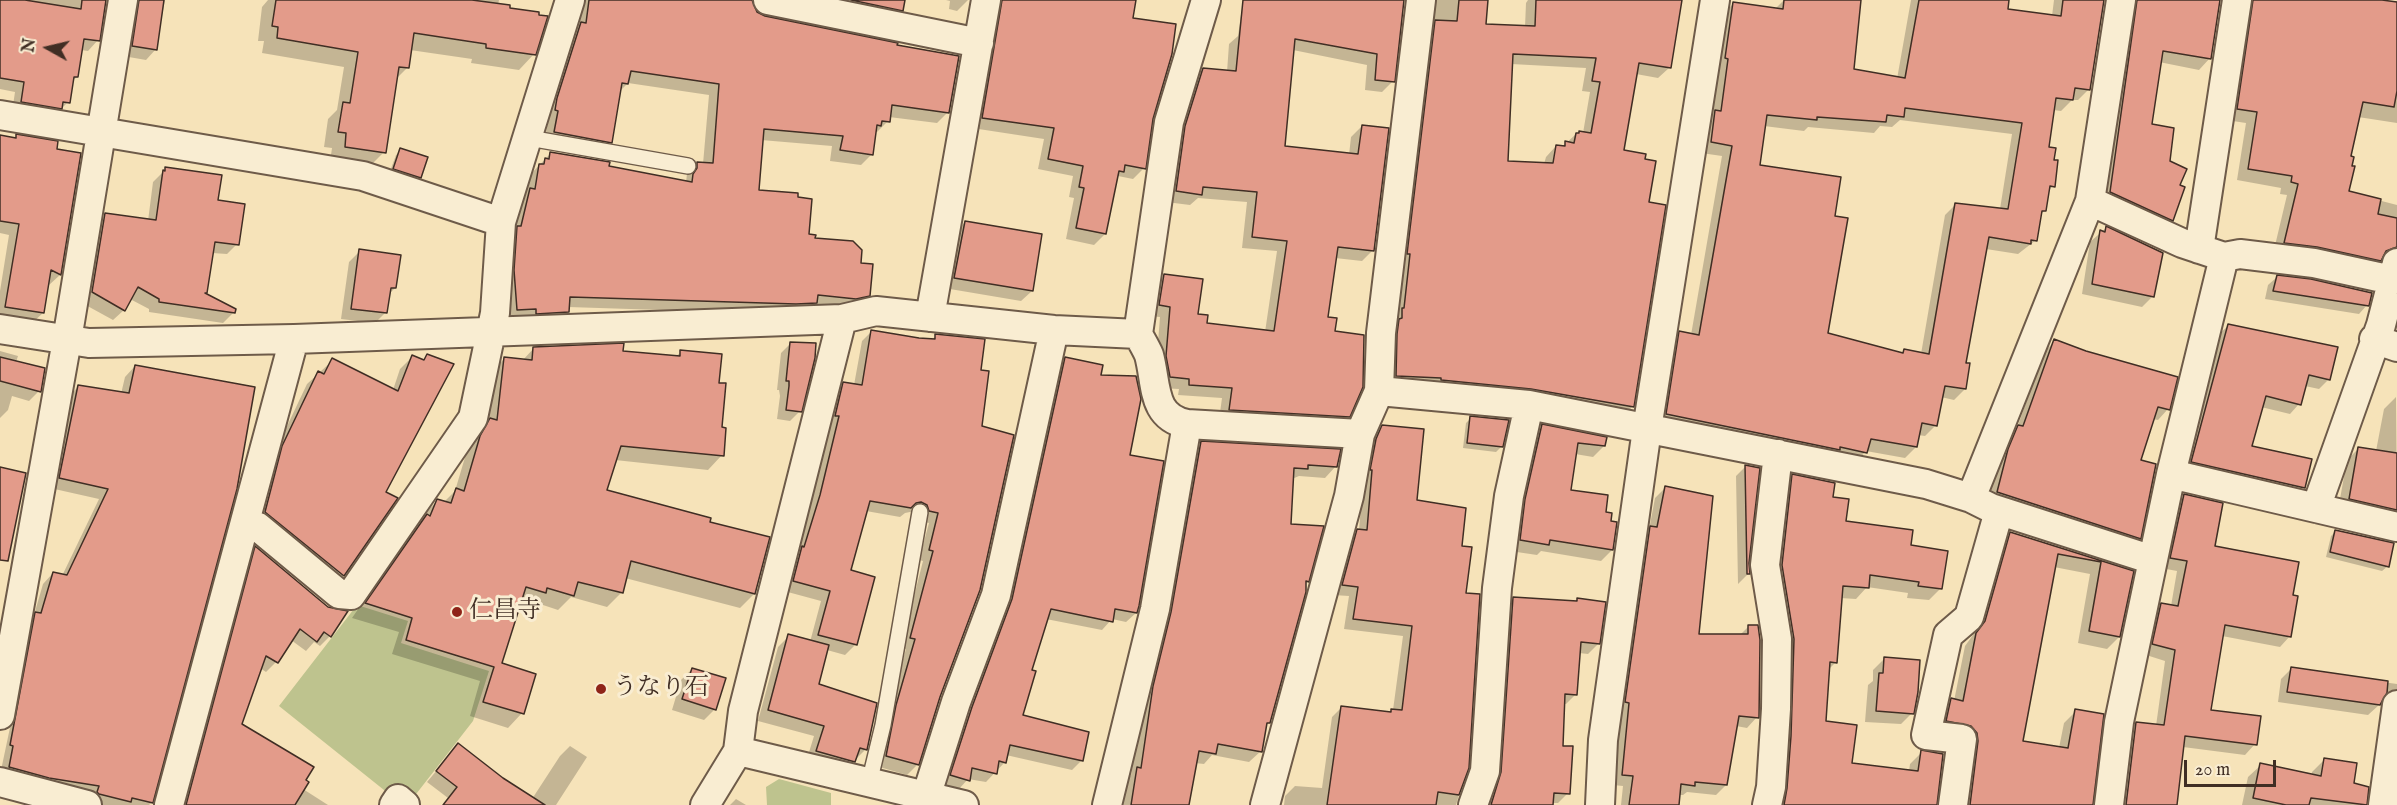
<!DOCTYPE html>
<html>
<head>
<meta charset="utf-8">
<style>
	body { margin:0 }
	#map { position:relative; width:2397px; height:805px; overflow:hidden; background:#f6e3b9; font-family:"IM FELL English",serif }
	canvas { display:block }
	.north { position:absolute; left:18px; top:18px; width:60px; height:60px; -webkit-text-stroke:4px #f9edd2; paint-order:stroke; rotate:278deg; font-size:16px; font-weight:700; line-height:24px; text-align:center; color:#402e24 }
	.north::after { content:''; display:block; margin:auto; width:21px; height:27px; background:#402e24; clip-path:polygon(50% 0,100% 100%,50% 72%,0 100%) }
	.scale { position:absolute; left:2184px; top:760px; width:92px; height:27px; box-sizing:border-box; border:3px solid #402e24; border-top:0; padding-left:8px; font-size:18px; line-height:21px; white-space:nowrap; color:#402e24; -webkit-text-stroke:4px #f9edd2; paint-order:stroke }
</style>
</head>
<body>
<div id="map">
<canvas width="2397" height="805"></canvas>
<div class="north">N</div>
<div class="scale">20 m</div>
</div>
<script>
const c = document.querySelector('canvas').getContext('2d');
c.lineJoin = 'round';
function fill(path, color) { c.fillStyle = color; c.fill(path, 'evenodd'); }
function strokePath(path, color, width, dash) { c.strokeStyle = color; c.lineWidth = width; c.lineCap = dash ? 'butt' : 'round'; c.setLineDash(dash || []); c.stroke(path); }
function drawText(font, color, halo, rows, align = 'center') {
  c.font = font + ' "IM FELL English","Noto Serif JP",serif'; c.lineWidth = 6; c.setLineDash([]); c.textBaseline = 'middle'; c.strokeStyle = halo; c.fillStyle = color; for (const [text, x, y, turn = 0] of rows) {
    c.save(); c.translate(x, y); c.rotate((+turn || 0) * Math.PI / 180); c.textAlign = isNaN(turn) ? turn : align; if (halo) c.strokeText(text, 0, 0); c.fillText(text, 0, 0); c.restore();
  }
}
fill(new Path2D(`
	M357,605l51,16 -7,22 88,28 -16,50 -60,77 -24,-4 -110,-88z
	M779,779l52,14v12h-64l-1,-18z`), '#bec38e');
fill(new Path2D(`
	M0,0h105l-7,40 -10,11 -7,-1 -4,27 -5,4 -4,21 -10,10h-46l3,-20 -15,-3z
	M125,0h40l-9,49 -10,11 -23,-4z
	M268,0h231l-1,5 36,49 -15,16 -48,-7 1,-4 -62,-9 -2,17 -13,13 -11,72 -15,15 -39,-5 2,-14 -8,-1 4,-28 9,-9 7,-43 -82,-14 2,-12h-6l4,-34z
	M581,0h109l258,112 -11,11 -48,-6 -1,4 -11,11h-2l-3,22 -11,11 -31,-4 2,-15 -71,-6 -4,51 50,45 53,28 8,31 -11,11 -73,8 -216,-7 -1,5 -11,11 -50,-2 -2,-40 15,-80 7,-7 3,-18 22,-23 56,14 79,15 1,-8 10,-11 6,1 6,-69 -81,-12 -9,9 -8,50 -11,11 -56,-10 4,-22h-3l25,-87 7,-6z
	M789,0h115l-2,10 -11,11z
	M946,0h22l-11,11 -8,-2 1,-8z
	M987,0h147l-2,20 19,99 -7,49 -11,11 -15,-3 -13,58 -11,11 -28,-6 8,-41 -5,-1 4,-21 -35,-7 6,-30 -72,-11z
	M1243,0h160l-10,81 -11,11 -17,-2 2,-25 -74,-15 -10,98 66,7 2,-18 11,-11 11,124 -11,11 -27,-3 -8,60 6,14 15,84 -11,11 -118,-7 3,-22 -44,-3 1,-6 -19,-1 -4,-20 4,-51 -11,-1 4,-30 11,-11 41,50 60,7 12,-81 -35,-3 5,-46 -49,-4 -8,7 -24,-3 26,-122 11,-11 24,3 2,-28 9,-8z
	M1422,0h65l-3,26 41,1 1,-24 2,-3h153l-12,68 -11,10 -22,-4 -13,77 24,52 17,3 -32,201 -10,10 -236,-31zM1511,64l75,4 -4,23 8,1 -7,41 -7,1 -14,13 -6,-1 -10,11 -2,7 -37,-1z
	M1784,0h75l-7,70 45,9 14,-79h97l-2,10 46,6 2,-16h49l-14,89 -11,11h-6l-11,11 -8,-1 -6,38 6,38 -6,6 -3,19 -4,4 -4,25 -18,14 -32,-5 -21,115v25l-11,11 -13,-3 -5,28 -11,11 -7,-1 -2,12 -11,11 -39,-7 -11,13 -199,-39 13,-81 11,-11 11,2 31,-179 -21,-3 4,-31 6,-6 11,-101 11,-11 42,5zM1900,120l112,14 -12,75 -44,-5 -11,11 -24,139 -17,-4 -3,4 -75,-20 8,-116 -76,-51 6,-41 40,5 4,-4 66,6 6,-7 12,1z
	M2122,0h97l-9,58 -11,12 -40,-8 -8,63 27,61 -7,34 -11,11 -61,-28z
	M2248,0l149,1v122l-39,-6 -9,40 -2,35 50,13v58l-9,-5 -8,1 -13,13 -94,-18 14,-59 -7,-1 1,-6 -44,-8 9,-57 -20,-3z
	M17,136l38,14 24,4 -19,121 -11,10 -2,-1 -4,29 -11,10 -32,-5v-27l9,-56 -9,-2v-96l14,2z
	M401,150l19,27 -5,5 -26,-8 7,-19z
	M166,169l51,33 20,42 -10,10 -15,-1 -8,41 30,18 -11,11 -74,-11v-3l-19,-10 -6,11 -11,10 -31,-17 13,-78 10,-10 43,6 5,-39z
	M965,222l67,69 -11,10 -77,-13 11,-55z
	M2106,228l46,69 -10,10 -60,-13 8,-52z
	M360,251l35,37 -6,6 -3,18 -11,11 -34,-4 8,-57z
	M2277,277l90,28 -8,9 -94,-15 3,-14z
	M2228,326l101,53 -10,10 -14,-3 -6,18 -9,10 -29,-7 -11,40 60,14 -7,27 -9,9 -112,-26 36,-136z
	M872,331l59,9 5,-4 47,5 -44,356 -22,68 -10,10 -31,-9 11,-50 19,-67 -5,-1 22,-87 -4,-1 10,-37 -9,-2 -3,-6 -7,-3 -5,1 -5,4 -34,-6 -17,60 6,74 -10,10 -18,-5 -10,35 49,64 -23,23 -37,-10 8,-26 -56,-15 20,-74 11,-11 21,6 11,-41 -37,-10 26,-84 20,-81 -4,-1 8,-32 10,-10 10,2 8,-44z
	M2055,341l113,68 -10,11 -6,-1 -13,42v77l-10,11 -142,-46 11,-42 10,-24 9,-9 27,-76z
	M791,343l9,68 -10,10 -13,-2 3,-23 -1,-6h-2l4,-37z
	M534,348l141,9 6,-5 36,32 5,71 -14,15 -93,-10 -10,31 149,103 -14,14 -115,-30 -4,15 -14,14 -36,-10 -13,13 -24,-8 -4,5 -11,-4 -19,61 22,49 -14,15 -38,-12 10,-35 -88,-27 7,-22 -47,-14 60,-87 8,-8 3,-8 15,-15 6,2 11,-11 35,-118 14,-14 18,2z
	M0,351l18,5 -2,6 23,29 -10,10 -17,-5 -4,14 -8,8z
	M427,355l-43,137 11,7 -52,77 -12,11 -77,-63 17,-64 36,-76 26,-24 60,30 7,-21 12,-12 10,4z
	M1065,359l34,17 29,80 8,157 -10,9 -14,-3 -10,11 -56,-11 -16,52 -9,45 61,44 -10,10 -66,-15 -1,7 -19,20 -18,-3 -9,10 -17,-5 114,-416z
	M135,366l17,436 -3,3h-55l-94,-30 23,-109 2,-42 9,-9 9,-31 10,-11 9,3 37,-77 -49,-11 18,-91 11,-11 42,8 4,-17z
	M2396,397l1,117 -59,-4 9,-50 12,-12 17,3 8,-42z
	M1471,418l30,29 -5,5 -33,-4 3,-25z
	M1383,426l32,75 45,46 4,48 3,172 -11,38h-172l1,-9 10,-10 27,2 10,-71 10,-10 47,7 4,-4 10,-74 -59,-7 5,-33 -16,-1 15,-54 11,-11 4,-50 10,-44z
	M1542,426l62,20 -11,11 -18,-3 -6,37 35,23 8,36 -11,11 -60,-10 -4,4 -27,-4 21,-114z
	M1202,443l134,23 -11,12 -26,-2 -7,3 -3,46 18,56 -3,3 -35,138 -4,4 -4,25 -12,11 -37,-7 -8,9 -9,-1 -7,42h-65l4,-25 4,-5 59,-321z
	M1746,466l2,108 -10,10 -2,-108z
	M1793,476l38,23 13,24 65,24 32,41 -12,12 -22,-2 1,-5 -41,-6 -11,12 -16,-1 -4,64 -8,8 -3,52 25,42 59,7 1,-7 12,-12 13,53h-160l-5,-228 11,-89z
	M1665,488l32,147h43l8,-8 9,90 -10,11 -11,-2 -10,59 -10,10 -29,-3 -4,3h-3l-1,10h-58l2,-19 -10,-1 27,-247 9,-8 6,-32z
	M2184,496l29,51 78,49 -1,40 -10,11 -58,-11 -13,75 46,33 -10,11 -62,-8 -15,58h-51l9,-71 10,-11 20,3 9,-65 -22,-7 8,-39 10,-11 10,2 6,-35 -16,-3 13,-62z
	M2336,531l52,35 -6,5 -56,-14 5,-21z
	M2011,533l121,39 -13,65 -12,12 -29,-6 12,-69 -36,-7 -33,175 38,6 5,-25 12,-12 16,94h-132l7,-52 -32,-21 4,-20 12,-12 3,1 11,-55 8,-11 26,-90z
	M256,548l72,60 18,4 -16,24 -10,10 -6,-4 -8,9 -15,-11 -15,22 -10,10 -6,-4 -20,56 64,56 -1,9 25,16h-149l67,-247z
	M1514,598l61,4 3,-2 20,44 -10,10 -9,-1 -3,41 -10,10h-3l-1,43 6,46 -10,10h-6v2h-67l19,-197z
	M1884,659l28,54 -11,11 -36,-2 3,-37 5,-4v-11z
	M692,669l23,40 -11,11 -32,-10 9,-30z
	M2291,669l106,15v18l-9,-4 -7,1 -2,6 -11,10 -90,-13 3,-23z
	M458,745l44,35 30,19 28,-43 10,-10 17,11 -31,48h-113l5,-7 -21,-16z
	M2324,760l28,26 10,2 -3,17h-117l6,-28 13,-12 50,11 1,-4z
	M736,799l10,6h-16z`), '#0003');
const building = new Path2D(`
	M0,0h25l56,9 1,-9h24l-6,41 -16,-2 -6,38h-4l-4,26 -7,-1 -1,7 -41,-7 3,-20 -24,-4z
	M139,0h25l-7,50 -25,-4z
	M276,0h196l38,5v3l29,4v3l9,1 -12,39 -50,-7v-4l-72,-11 -5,35 -10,-1 -13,86 -41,-6 1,-14 -8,-1 5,-30 7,1 8,-51 -81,-14 1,-11 -6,-1z
	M589,0h163l5,12 8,4 133,27 -1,2 62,11 -10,57 -57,-8 -2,17 -8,-1 -1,5 -4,-1 -4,30 -33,-5 3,-14 -79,-7 -5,61 39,3v4l14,2 -3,35 7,1 -1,3 38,3 9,9 -1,13 12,1 -3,32 -14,3 -38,-4 -1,8 -21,1 -226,-7 -1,15 -33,2v-5l-19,1 -3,-40 3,-44h4l9,-38 5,1 4,-25h5l1,-6 4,1 1,-7 60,10 -1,4 83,16 1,-8 4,-6v-6l16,1 6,-79 -88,-13 -3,13 -6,-1 -10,60 -58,-11 4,-21 -3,-1 2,-12 24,-76 5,1z
	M851,0h54l-2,11z
	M1002,0h134l-3,18 43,6 -4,30 -19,65 -7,50 -21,-4 -1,7 -5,-1 -13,63 -30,-6 8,-40 -5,-1 4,-21 -35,-7 6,-31 -72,-10z
	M1243,0h161l-9,82 -20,-2 2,-26 -82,-15 -10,107 73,8 4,-29 27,3 -15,123 -36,-4 -10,70 9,1 -2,13 29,4 -1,52 -13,30 -121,-7 3,-22 -43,-3v-6l-19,-2 -4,-21 4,-49 -11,-2 5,-31 39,5 -5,35 10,1 -1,8 67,8 13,-90 -35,-4 5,-45 -54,-5 -1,8 -26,-4 9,-65 18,-58 33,3z
	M1459,0h29l-2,24 49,2 1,-26h146l-11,68 -32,-5 -15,87 22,4 -1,5 11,2 -7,41 17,3 -32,202 -103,-18 -90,-9v-2l-45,-2 1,-42 2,-15 3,-1v-10h2l6,-54h-3l28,-234 22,1zM1513,54l83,4 -4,23 8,1 -9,51 -12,-2v2h-3l-2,10 -9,-2v5l-9,-1 -3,18 -45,-2z
	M1784,0h77l-7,69 51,9 14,-78h90l-1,9 53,7 2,-16h41l-14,90 -15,-2 -2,12 -17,-2 -7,49 7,1 -2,12h4l-3,27 -5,-1 -4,25h-4l-5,30 -6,-1v4l-42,-7 -23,126h4l-4,26 -21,-3 -8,40 -15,-3 -5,24 -46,-8 -4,14 -27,-6v3l-174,-36 13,-83 20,4 33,-189 -21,-4 4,-32 6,1 7,-52 -3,-1 8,-56 50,7zM1905,108l117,15 -14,86 -53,-6 -26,151 -25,-5 -1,4 -75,-20 20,-115 -13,-2 6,-39 -81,-12 7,-50 50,5v-3l69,5 1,-7 17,2z
	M2137,0h83l-9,59 -48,-8 -11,73 22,4 -4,33 17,8 -7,16 5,2 -12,34 -63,-29z
	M2253,0h129l15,2v89l-3,16 -31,-5 -12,54 3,1 -2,9h3l-6,25 32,8 -3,15 19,4v29l-11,4 -5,10 -64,-14 -33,-4 14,-59 -7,-2 1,-6 -44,-7 9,-57 -20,-3z
	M16,134l42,7 -1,8 24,4 -20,122 -10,-5 -7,43 -39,-6 14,-83 -19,-3v-86l16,3z
	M400,148l28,9 -7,21 -28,-9z
	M165,167l57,8 -4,25 27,4 -6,41 -24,-3 -8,51h-2l31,16 -1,4 -76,-11v-3l-21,-12 -13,24 -33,-19 13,-79 51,7 7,-50 2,1z
	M965,221l77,13 -9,57 -79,-13z
	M2106,226l57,27 -9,44 -62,-13 8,-54 5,2z
	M359,249l42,6 -5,33h-5l-4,25 -36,-4z
	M2277,275l34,4 61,14 -3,13 -96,-15z
	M2228,324l110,23 -8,33 -21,-5 -8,30 -35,-9 -14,50 60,13 -7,29 -114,-26z
	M871,330l48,8 16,1v-5l50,5 -4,31 8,1 -7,55 32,9 -34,155 -40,107 -21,68 -33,-9 10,-51 19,-66 -5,-1 23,-87 -4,-1 9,-37 -9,-2 -2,-6 -6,-3 -5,1 -5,5 -41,-7 -19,69 24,7 -18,68 -39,-10 12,-44 -37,-10 9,-35 2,1 16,-52 19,-79h-4l8,-34 19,3z
	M2054,339l32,12 92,26 -8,33 -12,-3 -17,53 15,4 -15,75 -144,-47 11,-43 10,-24 5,1z
	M790,342l26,1 -1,15 -13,54 -16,-2 3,-24v-5h-3z
	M624,343l-1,8 57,5v-6l42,4 -3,29h7l-4,44 4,1 -2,28 -103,-10 -14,44 104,28 -1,4 60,15 -15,57 -124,-33 -8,32 -45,-11 -4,14 -27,-8 -1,5 -20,-6 -24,76 34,11 -12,40 -41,-12 11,-35 -88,-27 6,-22 -47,-15 62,-89 3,2 7,-17 14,4 5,-15 8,3 16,-55 10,-18 7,2 7,-63 28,3 1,-13z
	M427,354l27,10 -68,128 12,6 -54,78 -79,-64 17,-66 36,-75 6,3 8,-16 66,33 14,-36 12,5z
	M0,357l45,11 -4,24 -41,-11z
	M1065,357l38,8 -2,10 35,1 5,23 -11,56 34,6 -25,145 -2,7 -22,-4 -2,13 -62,-13 -19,61 4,1 -13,44 66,17 -6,29 -73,-16 -4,18 -7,-2 -2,13 -25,-6 -2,13 -20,-6 22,-68 40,-108z
	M135,365l120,22 -18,102 -84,314 -21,-5 -1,4 -32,-8 -2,-2 2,-6 -50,-8 -40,-11 4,-21 -3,-1 25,-133 6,1 12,-41 14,3 41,-86 -49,-11 19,-93 51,8z
	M1470,416l39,4 -6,27 -36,-4z
	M1542,424l65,13 -2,9 -27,-3 -7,47 37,5 -2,17 6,1 -1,8 6,1 -4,28 -63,-10 -1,5 -29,-5 5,-41z
	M1382,425l42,4 -7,71 49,8 -4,38 10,1 -6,46 14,1 -11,174 -10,27 -21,-3 -2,13h-109l14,-99 50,6v-3l11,1 10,-84 -59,-7 5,-32 -16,-2 15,-56 10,1 5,-60h-2l6,-31z
	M1201,441l140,8 -4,18 -29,-2v4l-14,-1 -3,56 33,2 -15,56 -3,-1v11l-36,131h-3l-5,29 -44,-8 -2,10 -17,-3 -10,54h-58l6,-38 4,1 12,-82 18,-74z
	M2358,447l39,6v57l-48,-11z
	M1745,465l15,3 -11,95 1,11h-3z
	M0,467l26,6 -18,88 -8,-1z
	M1792,474l43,9 -2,14 16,2 -3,22 67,9 -2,15 37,6 -6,38 -24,-3 1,-4 -49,-7 -1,13 -26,-2 -6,77 -7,-1 -4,59 31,4 -5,38 66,8 3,-21 22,4 -6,51h-153l3,-17 4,-52 3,-97 -12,-74z
	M1665,486l48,10 -14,138h49v-9h10l2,15 -1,78 -20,-2 -12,69 -32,-3v4l-14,-2 -2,21h-50l4,-29 -11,-1 7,-72 -4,-1 25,-176 7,1z
	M2184,494l39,9 -8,43 84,16 -6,33 5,1 -7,41 -66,-12 -14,85 50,6 -4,29 -72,-9 -8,69h-51l10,-83 28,3 11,-75 -23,-6 9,-41 17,3 9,-45 -17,-3z
	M2335,530l59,13 -5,24 -59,-15z
	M2010,532l124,39 -14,66 -31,-6 12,-69 -43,-8 -35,187 45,7 7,-39 29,5 -11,91h-123l8,-64 -1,-8 -6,-7 -25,-5 5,-23 12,3 13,-68 9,-12z
	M255,546l73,61 20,4 -17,26 -7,-5 -7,10 -17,-13 -22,34 -12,-7 -24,68 72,43 -8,13 3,2 -14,23h-109z
	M1513,597l64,4v-3l29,4 -6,42 -19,-2 -4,53 -12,-1 -2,52h10l-3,48 -16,-1 -1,12h-62l10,-33z
	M788,634l41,11 -10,39 58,19 -10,47 -7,-2 -5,14 -39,-11 8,-25 -56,-16z
	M1884,657l36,3 -2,32 -4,22 -38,-3 3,-38h4z
	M2291,667l97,14 -1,12 -7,12 -93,-13z
	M692,668l34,10 -10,32 -34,-11z
	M458,743l45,35 42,27h-102l14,-18 -21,-16z
	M2324,758l33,5 -3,20 15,4 -2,18 -56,-7 -2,7h-23l-33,-7 7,-35 61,13z`);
fill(building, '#e39b8a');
strokePath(building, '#402e24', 1.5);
const lane = new Path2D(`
	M529,138l159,28
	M869,783l14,-58 37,-213`);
const street = new Path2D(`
	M768,0l211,43
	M1206,0l-37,122 -31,212c3,6 8,14 11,21 8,29 2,62 38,69l173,10 19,-43 2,-58 40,-333
	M0,115l363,61 138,46
	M2090,201l92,42 42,14 16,-3 74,9 78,17
	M2199,249l38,-249
	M930,317l56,-317
	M0,329l89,14 205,-4 548,-20 34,-8 178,19 84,4
	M2374,339l23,8
	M1379,391l150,14 397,79 45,14 20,10 162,52
	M2171,474l226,53
	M1971,498l119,-297 31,-201
	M2316,508l65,-183 16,-62
	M245,524l13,3 81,67 12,1 122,-177 22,-105 6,-91 69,-222
	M0,715l67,-375 56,-340
	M738,751l226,54
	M0,782l87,23
	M926,797l30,-95 40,-107 58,-265
	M169,805l125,-466
	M394,805l4,-6 7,6
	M705,805l33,-54 5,-40 99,-392
	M1107,805l48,-196 32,-185
	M1265,805l84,-309 11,-62
	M1473,805l12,-34 12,-183 12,-92 20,-91
	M1600,805l3,-65 44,-311 68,-429
	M1767,805l4,-18 5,-78 1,-70 -12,-74 13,-111
	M1953,805l9,-66 -36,-4 22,-100 21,-18 30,-106
	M2109,805l10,-83 52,-248 53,-217
	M2383,805l14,-100`);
strokePath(lane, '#6e5b49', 18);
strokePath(street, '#6e5b49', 32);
strokePath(lane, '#f9edd2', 15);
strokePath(street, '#f9edd2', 28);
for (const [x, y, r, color] of [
	[457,612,6,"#8f2418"],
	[601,689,6,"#8f2418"]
]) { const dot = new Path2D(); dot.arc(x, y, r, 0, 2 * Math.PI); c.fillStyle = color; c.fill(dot); strokePath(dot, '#f9edd2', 2); }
drawText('24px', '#402e24', '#f9edd2', [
	["仁昌寺",469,612],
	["うなり石",613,689]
], 'left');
</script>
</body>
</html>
